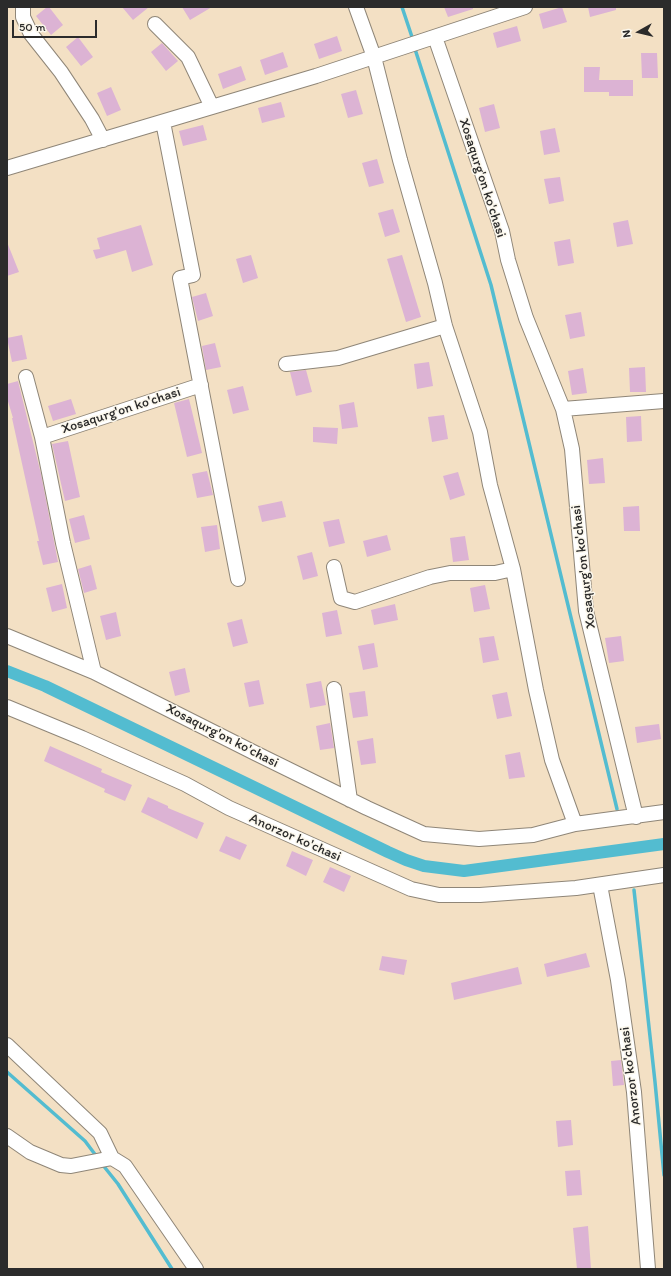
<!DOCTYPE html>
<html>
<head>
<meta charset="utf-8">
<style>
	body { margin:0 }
	#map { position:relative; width:671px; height:1276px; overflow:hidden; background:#f3e0c4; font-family:Itim,sans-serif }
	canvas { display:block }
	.frame { position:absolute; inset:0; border:8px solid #2b2b2b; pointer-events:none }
	.north { position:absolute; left:619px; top:12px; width:40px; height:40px; -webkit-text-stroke:3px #fbf7ec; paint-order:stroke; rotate:262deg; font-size:11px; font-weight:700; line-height:16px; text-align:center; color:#2b2b2b }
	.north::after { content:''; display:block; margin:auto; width:14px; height:18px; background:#2b2b2b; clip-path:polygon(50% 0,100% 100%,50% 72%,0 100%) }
	.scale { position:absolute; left:12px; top:20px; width:85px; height:18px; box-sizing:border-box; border:2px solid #2b2b2b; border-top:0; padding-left:5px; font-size:12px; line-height:14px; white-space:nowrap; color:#2b2b2b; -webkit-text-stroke:3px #fbf7ec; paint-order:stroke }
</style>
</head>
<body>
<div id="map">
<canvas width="671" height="1276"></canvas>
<div class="frame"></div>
<div class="north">N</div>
<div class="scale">50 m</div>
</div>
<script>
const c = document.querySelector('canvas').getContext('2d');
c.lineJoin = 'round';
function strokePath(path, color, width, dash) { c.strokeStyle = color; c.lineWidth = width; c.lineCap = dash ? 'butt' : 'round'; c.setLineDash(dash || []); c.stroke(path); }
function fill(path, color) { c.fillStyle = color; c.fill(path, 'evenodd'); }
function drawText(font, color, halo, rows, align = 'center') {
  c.font = font + ' Itim,sans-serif'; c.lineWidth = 3; c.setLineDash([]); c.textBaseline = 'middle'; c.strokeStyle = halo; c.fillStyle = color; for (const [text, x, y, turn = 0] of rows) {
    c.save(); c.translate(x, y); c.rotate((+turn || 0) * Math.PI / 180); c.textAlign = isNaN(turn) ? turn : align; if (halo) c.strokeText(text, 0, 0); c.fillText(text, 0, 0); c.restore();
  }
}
strokePath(new Path2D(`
	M402,7l11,33
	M414,46l77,239 126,524
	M634,890l21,192 9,93
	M7,1072l78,69 12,16
	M102,1164l16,20 54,85`), '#53bcd0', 3.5);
strokePath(new Path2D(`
	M7,671l38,15 343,166 18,8 18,6 40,5 200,-27`), '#53bcd0', 12);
fill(new Path2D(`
	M47,7h2l14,18 -12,10 -15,-19z
	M122,7h27l-16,13z
	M182,7h30l-22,13z
	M444,7h29v2l-25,8z
	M562,7l5,15 -24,7 -4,-15z
	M588,7h28v3l-26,7z
	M517,26l4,15 -24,7 -4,-15z
	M337,36l5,15 -23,8 -5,-15z
	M78,37l15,20 -12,9 -15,-19z
	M162,43l16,18 -12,10 -15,-19z
	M283,52l5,15 -23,8 -5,-15z
	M641,53h16l1,25h-16z
	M241,66l5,14 -23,9 -5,-15z
	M584,67h16l-1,13h34v16h-24v-4h-25z
	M111,87l10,23 -14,6 -10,-23z
	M356,90l7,24 -15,4 -7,-24z
	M281,102l4,15 -23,6 -4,-15z
	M494,104l6,24 -15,4 -6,-24z
	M203,125l4,15 -24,6 -4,-15z
	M555,128l5,24 -16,3 -4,-24z
	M377,159l7,24 -15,4 -7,-24z
	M560,177l4,24 -15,3 -5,-25z
	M393,209l7,23 -15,5 -7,-24z
	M628,220l5,24 -16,3 -4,-24z
	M141,225l12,40 -21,7 -6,-22 -30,9 -3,-9 7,-1 -3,-11z
	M570,239l4,24 -16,3 -4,-24z
	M7,242l12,30 -12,4z
	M251,255l7,23 -15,5 -7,-24z
	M402,255l19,62 -15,5 -19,-63z
	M206,293l7,23 -15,5 -6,-24z
	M581,312l4,24 -15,3 -5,-24z
	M22,335l5,24 -15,3 -5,-24z
	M215,343l6,24 -15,3 -4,-24z
	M429,362l4,24 -16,3 -3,-25z
	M645,367l1,25h-16l-1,-24z
	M583,368l4,25 -15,2 -4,-24z
	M306,370l6,22 -16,4 -6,-24z
	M18,381l23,93 17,88 -15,3 -6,-24h2l-27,-123h1l-6,-20v-14z
	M243,386l6,24 -16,4 -6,-24z
	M71,399l5,15 -23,7 -5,-15z
	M189,399l13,54 -15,4 -13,-54z
	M354,402l4,25 -16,2 -3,-24z
	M444,415l4,24 -16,3 -4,-25z
	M641,416l1,25 -15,1 -1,-25z
	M313,427l25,1 -1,16 -24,-2z
	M68,441l12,56 -15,4 -13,-57z
	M603,458l2,25 -16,1 -2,-24z
	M207,471l6,24 -16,3 -5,-24z
	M458,472l7,23 -15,5 -7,-24z
	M282,501l4,16 -24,5 -4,-16z
	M639,506l1,25h-16l-1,-24z
	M84,515l6,24 -15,4 -6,-24z
	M339,519l6,24 -16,4 -6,-25z
	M217,525l3,24 -15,3 -4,-25z
	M387,535l4,15 -24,7 -4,-16z
	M465,536l4,24 -16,2 -3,-24z
	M312,552l6,24 -15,4 -6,-24z
	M91,565l6,24 -13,4 -6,-24z
	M62,584l5,24 -15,4 -6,-24z
	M485,585l5,24 -16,3 -4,-24z
	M395,604l3,16 -24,5 -3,-15z
	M337,610l5,24 -16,3 -4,-24z
	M116,612l5,24 -15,4 -6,-24z
	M242,619l6,24 -15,4 -6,-24z
	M494,636l5,24 -16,3 -4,-25z
	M621,636l3,25 -15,2 -4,-25z
	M374,643l4,24 -15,3 -5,-24z
	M185,668l5,24 -15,4 -6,-24z
	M259,680l5,24 -15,3 -5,-24z
	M321,681l5,24 -16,3 -4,-24z
	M365,691l3,25 -15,2 -4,-25z
	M507,692l5,24 -15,3 -5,-24z
	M330,723l4,25 -14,2 -4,-24z
	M659,724l2,15 -24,4 -2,-16z
	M373,738l3,25 -15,2 -4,-24z
	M50,746l52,23 -1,3 31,13 -7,16 -21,-9 1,-3 -61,-28z
	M520,752l5,25 -16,2 -4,-24z
	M148,797l20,9v2l36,15 -7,16 -56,-27z
	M226,836l21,9 -7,15 -21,-9z
	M292,851l21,9 -7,16 -20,-10z
	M330,867l21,9 -7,16 -21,-10z
	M586,953l4,14 -43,10 -3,-13z
	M382,956l25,4 -3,15 -25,-5z
	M518,967l4,17 -68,16 -3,-17z
	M621,1060l3,25 -11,1 -2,-25z
	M571,1120l2,25 -15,2 -2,-26z
	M580,1170l2,25 -15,1 -2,-25z
	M588,1226l3,43h-14l-4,-41z`), '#dcb3d4');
const minor = new Path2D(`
	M23,7v10l8,17 30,38 31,47 11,21
	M356,7l18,50 26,103 35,123 10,43 35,106 10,53 23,84 23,121 16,70 23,64
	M155,24l33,33 24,50
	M435,37l67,194 6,29 18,58 37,91 9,40 14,162 50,206
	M163,122l30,153 -13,3 58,301
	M7,168l309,-92 209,-69
	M286,364l52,-6 107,-32
	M26,377l16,60 159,-52
	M563,409l101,-8
	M42,437l21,106 31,129
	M334,567l7,31 14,4 75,-25 20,-4h45l18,-4
	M7,636l87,36 161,81 112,55 57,26 55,5 54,-4 42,-11 89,-12
	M334,689l16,111
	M7,707l75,31 103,46 44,24 182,81 28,6h41l96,-7 88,-13
	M600,885l18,95 16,112 14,177
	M7,1045l93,88 12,25 13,8 71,103
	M7,1136l23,16 31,13 10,1 41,-8`);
strokePath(minor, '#8f8678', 16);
strokePath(minor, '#fff', 14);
drawText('14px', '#2b2b2b', '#fbf7ec', [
	["Xosaqurg'on ko'chasi",482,178,72],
	["Xosaqurg'on ko'chasi",121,411,-18],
	["Xosaqurg'on ko'chasi",584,567,-97],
	["Xosaqurg'on ko'chasi",222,736,27],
	["Anorzor ko'chasi",295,838,24],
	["Anorzor ko'chasi",631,1076,-97]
]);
</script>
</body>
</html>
